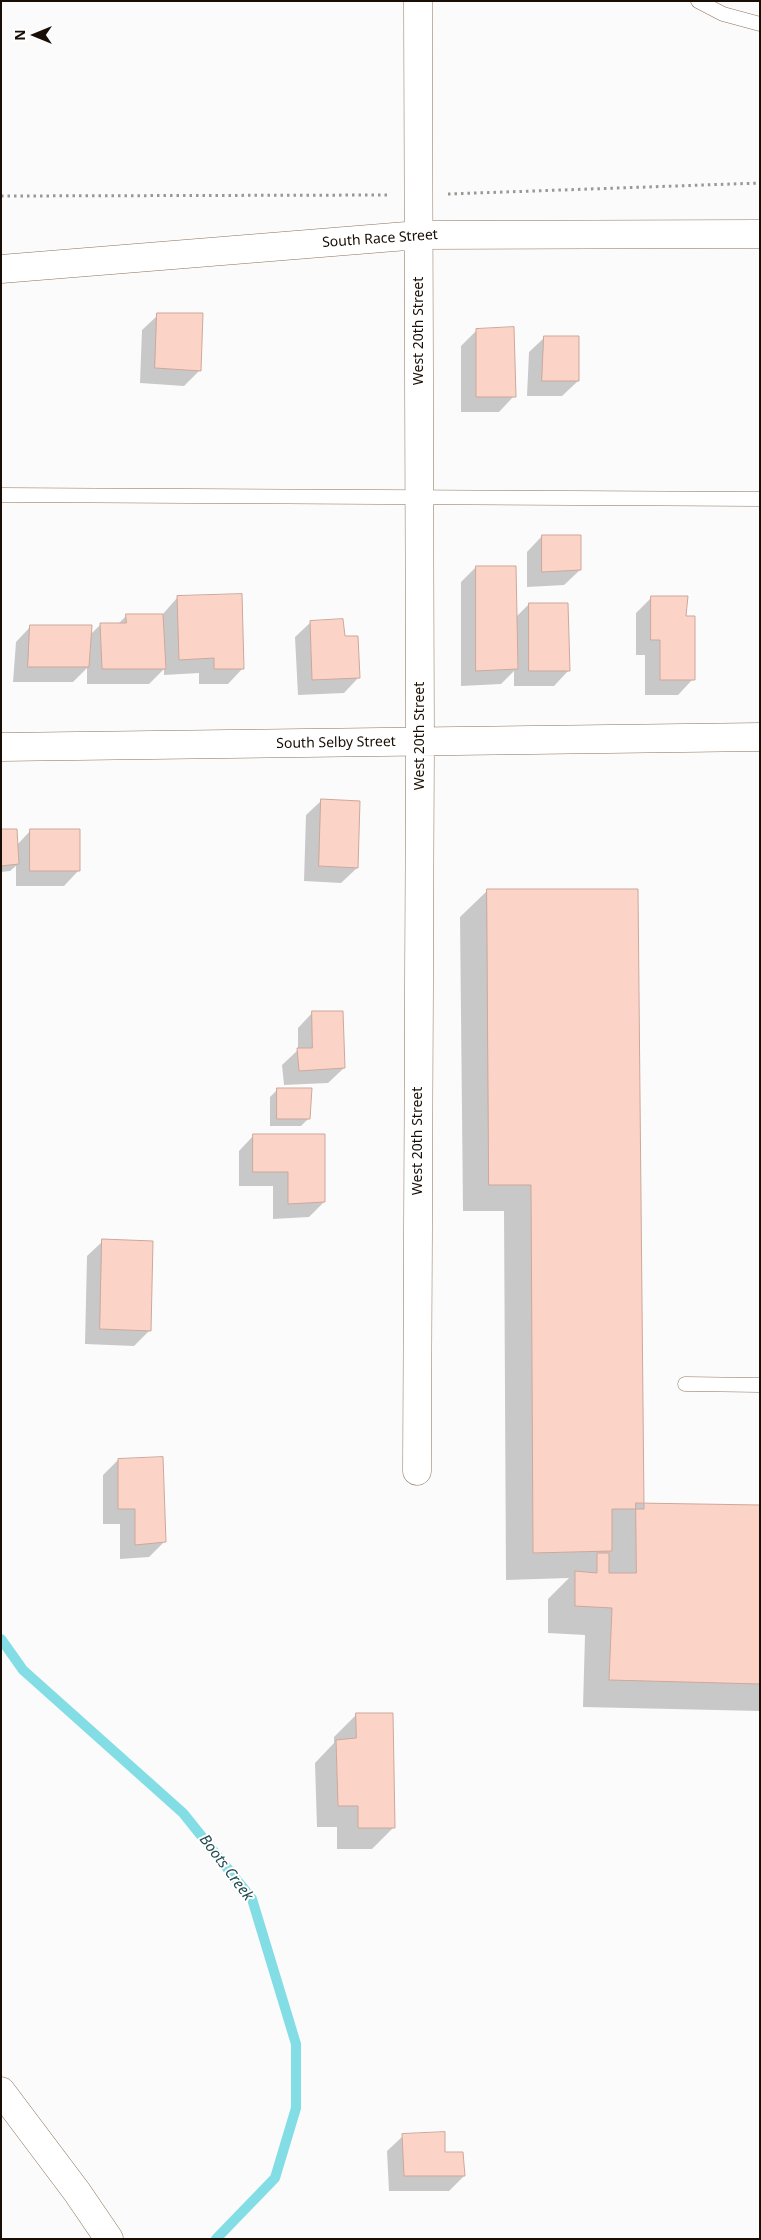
<!DOCTYPE html>
<html>
<head>
<meta charset="utf-8">
<style>
	body { margin:0 }
	#map { position:relative; width:761px; height:2240px; overflow:hidden; background:#fbfbfb; font-family:"Noto Sans",sans-serif }
	canvas { display:block }
	.frame { position:absolute; inset:0; border:2px solid #180e05; pointer-events:none }
	.north { position:absolute; left:10px; top:10px; width:50px; height:50px; -webkit-text-stroke:4px #fff; paint-order:stroke; rotate:270deg; font-size:14px; font-weight:700; line-height:20px; text-align:center; color:#180e05 }
	.north::after { content:''; display:block; margin:auto; width:18px; height:22px; background:#180e05; clip-path:polygon(50% 0,100% 100%,50% 72%,0 100%) }
</style>
</head>
<body>
<div id="map">
<canvas width="761" height="2240"></canvas>
<div class="frame"></div>
<div class="north">N</div>
</div>
<script>
const c = document.querySelector('canvas').getContext('2d');
c.lineJoin = 'round';
function fill(path, color) { c.fillStyle = color; c.fill(path, 'evenodd'); }
function strokePath(path, color, width, dash) { c.strokeStyle = color; c.lineWidth = width; c.lineCap = dash ? 'butt' : 'round'; c.setLineDash(dash || []); c.stroke(path); }
function drawText(font, color, halo, rows, align = 'center') {
  c.font = font + ' "Noto Sans",sans-serif'; c.lineWidth = 4; c.setLineDash([]); c.textBaseline = 'middle'; c.strokeStyle = halo; c.fillStyle = color; for (const [text, x, y, turn = 0] of rows) {
    c.save(); c.translate(x, y); c.rotate((+turn || 0) * Math.PI / 180); c.textAlign = isNaN(turn) ? turn : align; if (halo) c.strokeText(text, 0, 0); c.fillText(text, 0, 0); c.restore();
  }
}
fill(new Path2D(`
	M158,315l42,55 -16,16 -44,-3 2,-53z
	M477,330l37,66 -15,16h-38v-66z
	M545,337l33,44 -16,15h-35l2,-44z
	M542,536l38,34 -16,15 -37,2v-35z
	M476,567l39,51 14,-14 40,66 -15,16h-40v-15l-13,13 -40,2v-104z
	M177,598l66,70 -15,16h-29v-11l-35,2v-6l-15,15h-62v-16l-14,14h-60l3,-40 15,-16 59,9 11,-11h17l9,-9h35z
	M651,598l34,19 8,62 -15,16h-33v-40h-9v-42z
	M311,622l48,55 -15,16 -46,2 -3,-58z
	M322,800l37,2 -2,66 -16,15 -37,-2 2,-66z
	M1,830l16,15 14,-15 48,40 -15,16h-48v-20l-6,5 -9,1z
	M488,890l155,614 117,2v205l-177,-4 2,-72 -37,-2v-34l21,-21 -63,2 -2,-369h-41l-3,-294z
	M313,1012l31,56 -16,15 -44,2 -2,-20 16,-15v-22z
	M278,1089l31,29 -8,8h-31v-29z
	M254,1135l70,67 -15,15 -36,2v-33h-34v-35z
	M103,1241l48,2 -2,88 -15,15 -49,-2 2,-88z
	M118,1460l46,82 -15,15 -29,2v-35h-17v-49z
	M356,1715l38,112 -22,22h-35v-22h-20l-2,-64 19,-20v-6z
	M403,2136l41,18 20,22 -15,15h-60l-2,-40z`), '#0003');
strokePath(new Path2D(`
	M1,1639l22,31 160,143 69,86 44,145v64l-21,70 -59,61`), '#83dde4', 10);
const building = new Path2D(`
	M157,313h46l-2,58 -46,-3z
	M514,327l2,70h-40v-68z
	M544,336h35v45h-37z
	M542,535h39v35l-39,2z
	M476,566h40l2,103 -42,2z
	M242,594l2,75h-30v-11l-35,2 -2,-64z
	M651,596h37l-2,20h9v64h-35v-40h-9z
	M529,603h39l2,68h-41z
	M126,614h37l3,55h-64l-2,-46h26z
	M343,619l2,17h13l2,42 -48,2 -2,-59z
	M30,625h62l-3,42h-61z
	M321,799l39,2 -2,67 -39,-2z
	M1,829h16l2,35 -18,2z
	M30,829h50v42h-50z
	M487,889h151l6,620h-32v42l-79,2 -2,-368h-42z
	M312,1011h31l2,57 -46,3 -2,-23h15z
	M277,1088h35l-2,31h-33z
	M253,1134h72v68l-37,2v-32h-35z
	M102,1239l51,2 -2,90 -51,-2z
	M163,1457l3,85 -31,3v-36h-17v-50z
	M636,1503l124,2v179l-151,-4 3,-72 -37,-2v-35l22,2v-20h12v20h27z
	M356,1713h37l2,115h-37v-22h-20l-2,-66 20,-2z
	M445,2132v20h18l2,24h-61l-2,-42z`);
fill(building, '#fbd4c7');
strokePath(building, '#cda79a', 1);
const service = new Path2D(`
	M698,1l25,13 37,10
	M1,495l759,4
	M685,1384l75,1`);
const minor = new Path2D(`
	M1,269l418,-34 341,-1
	M1,747l759,-10
	M417,1471l3,-729 -2,-741
	M1,2091l76,101 32,47`);
strokePath(service, '#8c725a', 15);
strokePath(minor, '#8c725a', 29);
strokePath(new Path2D(`
	M448,194l312,-11
	M1,196l388,-1`), '#9b9793', 3, [2.5, 4]);
strokePath(service, '#fff', 14);
strokePath(minor, '#fff', 28);
drawText('14px', '#180e05', '#fff', [
	["South Race Street",380,239,-4],
	["West 20th Street",419,331,-90],
	["West 20th Street",420,736,-90],
	["South Selby Street",336,743,-1],
	["West 20th Street",418,1141,-90]
]);
drawText('italic 15px', '#234d50', '#fff', [
	["Boots Creek",226,1868,53]
]);
</script>
</body>
</html>
